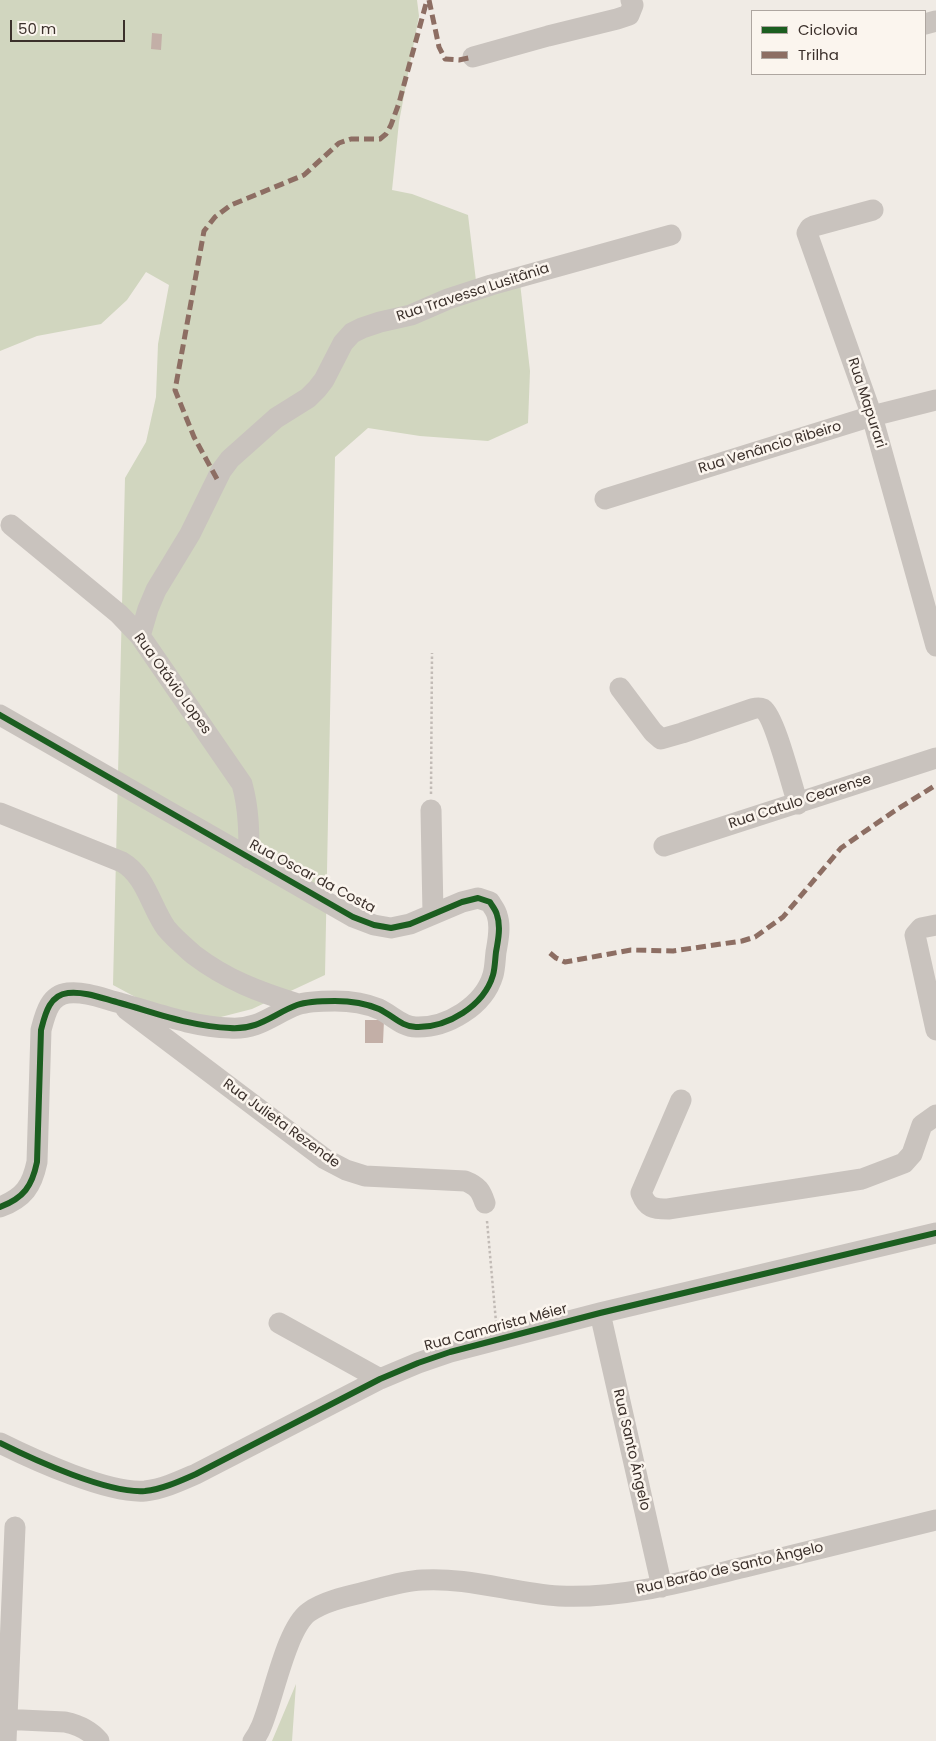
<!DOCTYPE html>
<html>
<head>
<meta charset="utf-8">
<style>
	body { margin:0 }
	#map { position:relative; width:936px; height:1741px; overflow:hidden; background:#f0ebe5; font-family:Poppins,sans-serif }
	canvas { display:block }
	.legend { position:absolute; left:751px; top:10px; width:175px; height:65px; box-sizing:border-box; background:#fbf5ee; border:1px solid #aea6a0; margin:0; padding:6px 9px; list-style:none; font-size:15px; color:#3b302b }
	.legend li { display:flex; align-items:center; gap:10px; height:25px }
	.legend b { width:25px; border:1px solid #aea6a0 }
	.scale { position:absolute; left:10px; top:20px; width:115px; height:22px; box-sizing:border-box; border:2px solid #3b302b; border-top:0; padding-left:6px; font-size:15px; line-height:18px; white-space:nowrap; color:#3b302b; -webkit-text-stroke:4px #fbf5ee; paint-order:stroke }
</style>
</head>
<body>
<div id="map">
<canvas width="936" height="1741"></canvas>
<ul class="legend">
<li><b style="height:6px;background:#1b5e20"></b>Ciclovia</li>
<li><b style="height:6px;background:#8d6e63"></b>Trilha</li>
</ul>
<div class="scale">50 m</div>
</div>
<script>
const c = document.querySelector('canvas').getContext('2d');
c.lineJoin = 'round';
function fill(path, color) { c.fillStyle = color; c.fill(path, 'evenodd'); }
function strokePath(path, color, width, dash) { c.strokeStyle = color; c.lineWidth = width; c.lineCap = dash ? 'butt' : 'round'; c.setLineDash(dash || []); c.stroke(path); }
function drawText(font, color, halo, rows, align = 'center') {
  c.font = font + ' Poppins,sans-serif'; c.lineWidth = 5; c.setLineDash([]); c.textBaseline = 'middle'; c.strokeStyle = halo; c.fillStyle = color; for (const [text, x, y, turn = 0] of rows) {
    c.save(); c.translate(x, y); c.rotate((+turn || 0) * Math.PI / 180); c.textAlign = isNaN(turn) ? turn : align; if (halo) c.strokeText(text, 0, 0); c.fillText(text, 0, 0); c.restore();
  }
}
fill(new Path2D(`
	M0,0h417l2,16 -20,106 -7,68 20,4 56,21 8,66 43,-7 11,97 -2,52 -40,18 -68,-5 -52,-8 -33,29 -10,518 -73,34 -35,9 -52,-5 -52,-28 12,-507 21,-36 10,-45 2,-53 11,-59 -23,-13 -19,28 -26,24 -64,12 -37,15z
	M296,1684l-4,57h-20z`), '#d1d6bf');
fill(new Path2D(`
	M152,33l10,1 -1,16 -10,-1z
	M365,1020h19l-1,23h-18z`), '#c3afa7');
strokePath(new Path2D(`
	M431,794l1,-141
	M487,1221l9,101`), '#c2bbb6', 2.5, [2.5, 2.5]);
strokePath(new Path2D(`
	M925,24l11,-3
	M473,57l75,-21 69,-17 12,-4 4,-10 -2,-5
	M873,210l-59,16 -4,2 -3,5 65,183 64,230
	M605,499l267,-83 64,-16
	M11,525l108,89 21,22 102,148c7,25 7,49 7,74
	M140,636l8,-27 8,-19 34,-56 31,-63 9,-12 46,-41 32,-20 9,-9 7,-9 19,-37 9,-10 10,-5 18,-6 31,-7 37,-16 43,-14 180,-50
	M620,688l33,44 8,7 21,-6 70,-24c4,-1 7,-2 11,0 12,8 29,78 35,95
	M0,715l353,202 21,8 17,3 19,-4 52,-22 16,-4 12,4c2,4 6,8 7,13 4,11 1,26 -1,37 -1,8 -1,16 -3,23 -9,31 -46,53 -77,52 -14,0 -24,-12 -37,-18 -14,-6 -29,-8 -44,-8 -12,0 -27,0 -38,4 -24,9 -38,25 -67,23 -37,-1 -74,-15 -110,-25 -16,-4 -35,-12 -52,-10 -19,2 -23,22 -27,37l-4,132c-5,24 -13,36 -37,45
	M431,810l2,104
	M0,813l122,49c24,14 29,45 44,66 8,10 19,19 28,27 33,25 65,37 104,49
	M664,846l272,-88
	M936,925l-15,3 -6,7 21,95
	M126,1009l199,150 21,11 19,6 100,5c13,5 16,10 20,22
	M681,1100l-40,93c6,15 12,16 27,16l194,-30 42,-16 8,-9 10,-29 14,-10
	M600,1313l62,274
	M279,1323l101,56
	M0,1443c34,17 109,51 145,48 18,-2 35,-10 51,-17l184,-95 38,-16 32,-11 150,-39 336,-80
	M0,1719l65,3c14,3 25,8 34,19
	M6,1741l9,-214
	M253,1741c3,-4 6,-9 8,-14 12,-27 25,-99 48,-115 14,-10 35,-15 52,-19 20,-5 40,-12 61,-13 46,-3 91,13 137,16 63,3 124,-14 186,-29 63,-16 127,-31 191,-47`), '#c9c3be', 21);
strokePath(new Path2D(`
	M429,0l10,47 6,12 14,1 14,-3
	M217,479l-23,-42 -19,-47 29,-159 11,-14 16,-12 73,-30 35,-32 12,-4h29l6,-5 5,-9 8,-22 28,-103
	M550,953l6,5 9,4 66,-12 42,1 69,-10 13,-4 28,-20 58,-69 52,-36 43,-27`), '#8d6e63', 5, [10, 5]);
strokePath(new Path2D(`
	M0,715l353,202 21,8 17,3 19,-4 52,-22 16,-4 12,4c2,4 6,8 7,13 4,11 1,26 -1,37 -1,8 -1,16 -3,23 -9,31 -46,53 -77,52 -14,0 -24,-12 -37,-18 -14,-6 -29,-8 -44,-8 -12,0 -27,0 -38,4 -24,9 -38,25 -67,23 -37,-1 -74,-15 -110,-25 -16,-4 -35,-12 -52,-10 -19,2 -23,22 -27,37l-4,132c-5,24 -13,36 -37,45
	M0,1443c34,17 109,51 145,48 18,-2 35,-10 51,-17l184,-95 38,-16 32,-11 150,-39 336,-80`), '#1b5e20', 6);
drawText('14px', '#3b302b', '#fbf5ee', [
	["Rua Travessa Lusitânia",473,293,-18],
	["Rua Mapurari",866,403,72],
	["Rua Venâncio Ribeiro",770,448,-17],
	["Rua Otávio Lopes",172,684,54],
	["Rua Catulo Cearense",800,802,-18],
	["Rua Oscar da Costa",312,877,28],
	["Rua Julieta Rezende",281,1124,36],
	["Rua Camarista Méier",496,1328,-15],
	["Rua Santo Ângelo",631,1450,77],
	["Rua Barão de Santo Ângelo",730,1569,-13]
]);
</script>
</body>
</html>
